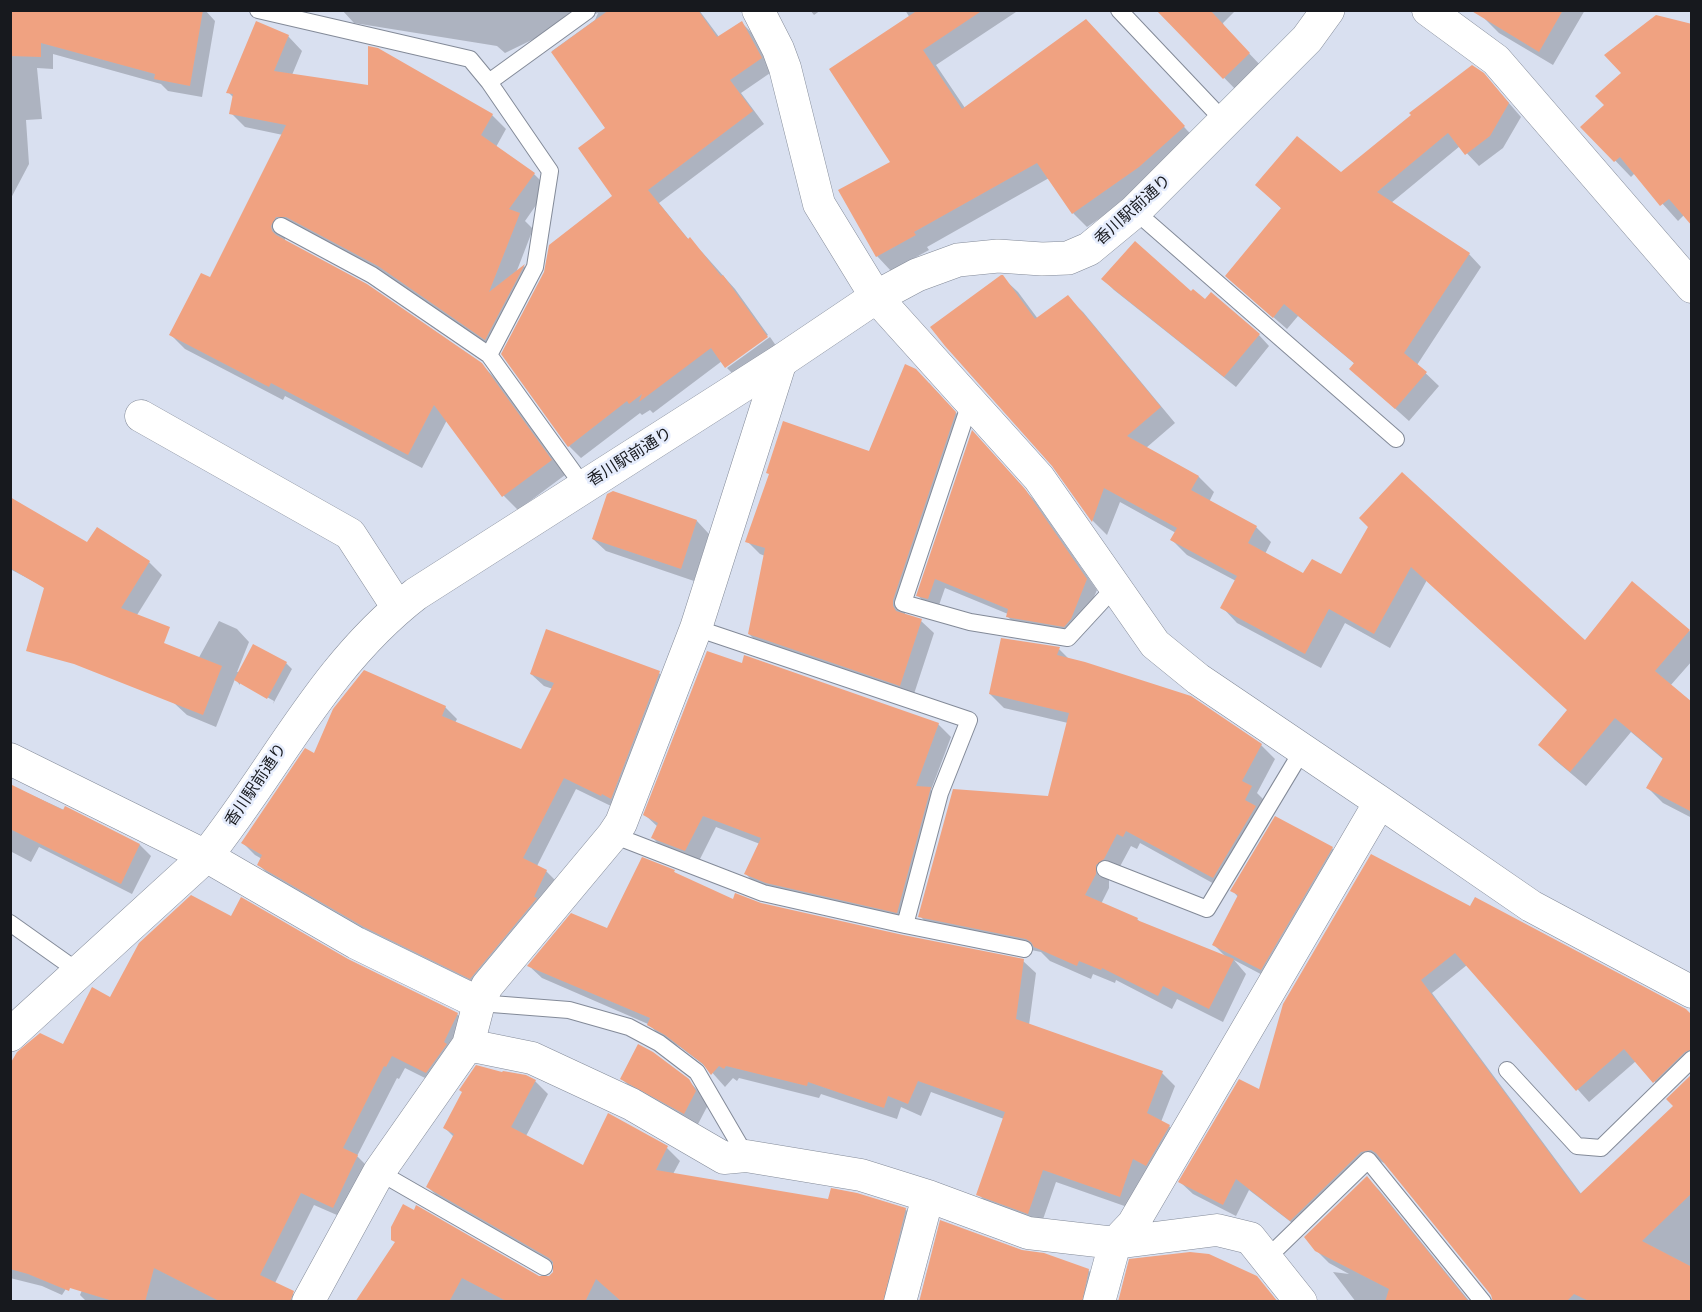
<!DOCTYPE html>
<html>
<head>
<meta charset="utf-8">
<style>
	body { margin:0 }
	#map { position:relative; width:1702px; height:1312px; overflow:hidden; background:#d9e0f0; font-family:"PT Sans Narrow",sans-serif }
	canvas { display:block }
	.frame { position:absolute; inset:0; border:12px solid #17191e; pointer-events:none }
</style>
</head>
<body>
<div id="map">
<canvas width="1702" height="1312"></canvas>
<div class="frame"></div>
</div>
<script>
const c = document.querySelector('canvas').getContext('2d');
c.lineJoin = 'round';
function fill(path, color) { c.fillStyle = color; c.fill(path, 'evenodd'); }
function strokePath(path, color, width, dash) { c.strokeStyle = color; c.lineWidth = width; c.lineCap = dash ? 'butt' : 'round'; c.setLineDash(dash || []); c.stroke(path); }
function drawText(font, color, halo, rows, align = 'center') {
  c.font = font + ' "PT Sans Narrow","Noto Sans JP",sans-serif'; c.lineWidth = 5; c.setLineDash([]); c.textBaseline = 'middle'; c.strokeStyle = halo; c.fillStyle = color; for (const [text, x, y, turn = 0] of rows) {
    c.save(); c.translate(x, y); c.rotate((+turn || 0) * Math.PI / 180); c.textAlign = isNaN(turn) ? turn : align; if (halo) c.strokeText(text, 0, 0); c.fillText(text, 0, 0); c.restore();
  }
}
fill(new Path2D(`
	M10,10h195l10,11 -13,76 -34,-6 -7,-7 -108,-30v15l-16,-1 5,51 -16,1 3,44 -19,36z
	M342,10h357l20,27 22,-15 13,13 19,36 -32,22 23,31 -105,79 30,37 13,12 33,37 33,46 -42,30 -4,-4 -69,52 -3,-3 -8,5 -2,-2 -59,45 -12,-12 45,-250 -7,-67 -55,-78 43,-31 3,-7 -56,22 -37,18 -8,-7 -143,-23z
	M810,10h11l-7,5z
	M905,10h114l-83,55 29,43 135,-72 98,106 -44,39 -67,46 -14,-14 -24,-35 -122,69 2,3 -38,21 -14,-15 15,-94 18,-144z
	M1158,10h78l-13,13 1,4 39,41 -25,24z
	M1490,10h95l-32,55 -54,-32 -14,-14z
	M1692,26l-8,189 -6,6 -43,-48 -4,4 -48,-50z
	M288,36l14,15 -10,24 200,40 14,14 -10,18 38,27 14,14 -23,33 8,8 -17,44 8,-7 14,14 -38,73 -107,-73 -108,-44v6l196,122 15,15 69,96 -47,35 -14,-14 -57,-76 -25,48 -137,-72 -2,4 -98,-51 -15,-15 41,-55 72,-144 -38,-8 -14,-14 3,-15 -6,-6z
	M1496,88l25,29 -18,31 -24,18 -19,-20 -69,57 78,51 12,13 -64,98 22,21 -30,35 -58,-52 4,-5 -57,-48 -11,13 -47,-41 42,-79 -25,-24 84,-11z
	M1002,277l16,15 20,27 29,-22 16,15 92,111 -29,25 53,29 15,15 -5,10 47,25 15,15 -6,12 39,21 38,1 28,-49 215,115 48,-58 59,49v28l-22,25 22,18v114l-29,-15 -15,-15 15,-29 -32,-27 -45,54 -31,-26 -15,-15 29,-34 -142,-131 -37,68 -45,-25 -24,45 -84,-45 -15,-16 14,-26 -49,-26 -15,-15 4,-7 -56,-31 -13,33 -14,-14 -39,-56z
	M1103,279l88,14 68,42 10,11 -33,41 -122,-97z
	M770,337l9,13 -41,29 -11,-11z
	M929,383l39,43 -63,187v2l16,6 13,12 -21,64 -151,-50 -13,-13 16,-78 -5,-2 -13,-13 123,-88z
	M982,442l53,59 62,89 -17,39 -6,7 -56,-9 -10,-10v-3l-63,-26 -7,20 -10,-3 -10,-9z
	M10,499l78,45 9,-14 52,32 13,13 -35,56 -117,-62z
	M697,521l12,13 -15,47 -88,-30 -13,-12z
	M219,621l18,8 12,13 -12,30 49,-9 6,6 -19,35 1,-3 -34,-19v3l-5,-6 -19,48 -29,-12 -13,-12z
	M1059,649l11,11 191,85 14,14 -18,34 8,8 -38,90 -87,-48 -3,6 -6,-3 -14,26 -8,7v9l-8,16 36,15 4,4 86,35 -13,-13 24,-48 -6,-7 100,-42 11,11 -71,121 -38,-20 12,14 -23,48 -46,-23 -5,10 -56,-29 -1,3 -22,-9 -2,5 -41,-18 -9,-9 -108,-22 -13,-14 129,-119 19,-74 -64,-15 -14,-14z
	M659,673l12,12 -58,122 -37,-18 -39,77 9,5 12,12 -75,107 -105,-51 -107,-62 -12,-12 3,-6 -7,-4 -12,-12 72,-88 130,-48 12,12 -2,4 66,28 32,-62 -9,-3 -13,-12z
	M938,724l13,13 -20,53 12,11 -33,123 -152,-37 -12,-13 14,-30 -44,-17 -18,36 -33,-12 -12,-13 5,-11 -13,-12z
	M10,785l130,60 11,11 -19,38 -93,-47 -8,15 -21,-11z
	M642,859l32,13 4,3 55,26 27,4 263,56 13,12 -7,52 133,48 13,13 -14,36 8,4 13,13 -23,38 -13,-7 -13,39 -77,-27 -15,43 -50,-18 -13,-13 26,-75 -73,-27 -10,24 -20,-9 -4,12 -76,-25 -2,4 -80,-20 -2,3 -4,-3 -8,9 -16,-18 -29,-22 -18,-10 -14,-13 -106,-46 -13,-12 79,-36z
	M1471,908l221,108v54l-26,24 -30,-33 -47,41 -122,-137 -35,28 150,202 93,-89 17,-30v226h-197l-3,-7 -106,-131 -6,-3 -7,3 -69,68 -55,-42 -13,26 -43,-22 -13,-12 80,-91z
	M232,918l115,42 110,54 13,13 -31,58 -34,-17 -6,11 -2,-1 -40,78 13,13 -24,50 -32,-14 -39,78 16,8 10,11h-214l-7,-7 11,-27 -9,-4 -20,31 -20,-9 -32,-8v-210l54,-22 47,-47z
	M622,1079l66,1 13,14 7,11 -11,21 -62,-34z
	M535,1081l13,13 -22,42 58,31 83,-19 13,13 -7,13 156,26 76,9 14,13 -21,80h-540l38,-60 142,36h11l6,-6v-7l-114,-65 -13,-13 26,-50 -9,-9z
	M1367,1178l12,12 91,112h-114l-23,-30 16,2 -20,-11 -13,-13z
	M1022,1251l66,19 14,13 -5,19h-177z`), '#0003');
fill(new Path2D(`
	M10,10h193l-13,76 -36,-7 1,-5 -114,-31v14l-31,-1z
	M609,10h89l19,27 25,-16 19,35 1,2 -32,22 23,31 -105,79 40,49 2,-2 31,39 2,-1 45,62 -43,31 -14,-20 -72,54 3,-8 -13,10 -2,-3 -59,46 -67,-93 43,-82 5,-27 63,-49 -34,-48 27,-20 -54,-76z
	M918,10h65l-60,40 39,59 124,-90 99,107 -46,41 -67,47 -35,-51 -123,69 2,3 -40,22 -38,-67 52,-28 -61,-93z
	M1156,10h54l40,43 -27,26z
	M1470,10h93l-24,42z
	M1656,15l36,9v202l-23,-27 -9,7 -40,-49 -6,5 -34,-35 24,-22 -9,-9 26,-23 -17,-18z
	M256,21l33,14 -15,36 94,14v-39l10,2 115,66 -12,21 54,38 -26,36 11,4 -31,79 36,-28 -40,76 -107,-74 -92,-49h-10l-5,9 1,5 4,4 91,49 115,79 70,97 -50,37 -68,-92 -26,50 -137,-72 -2,4 -100,-52 32,-62 9,4 76,-152 -57,-11 4,-20 -7,-1z
	M1472,65l12,8 25,30 -19,33 -25,19 -17,-22 -71,59 93,61 -66,100 23,19 -32,37 -46,-40 5,-6 -70,-59 -11,14 -48,-42 56,-68 -26,-23 42,-49 44,36 70,-57 -2,-2z
	M1135,241l56,50 2,-2 12,10 6,-7 49,42 -36,43 -123,-98z
	M1001,275h2l32,44 33,-24 93,112 -34,29 72,40 -8,14 66,36 -9,17 55,30 9,-14 29,15 27,-47 -9,-9 43,-46 183,168 47,-59 58,49 -35,41 37,31v110l-46,-24 17,-30 -48,-40 -45,54 -32,-27 29,-35 -156,-143 -37,67 -45,-25 -24,45 -85,-46 17,-32 -67,-36 7,-12 -73,-40 -12,34 -40,-56 -107,-120 -15,-19z
	M905,364l11,5 40,43 -63,188v6l3,5 26,8 -22,67 -152,-52 17,-86 -20,-6 24,-68 -3,-1 17,-52 86,30z
	M972,430l53,59 62,90 -16,40 -7,8 -58,-10 2,-8 -73,-30 -7,20 -12,-3z
	M613,491l84,29 -16,49 -89,-30 15,-45z
	M10,497l77,45 10,-15 53,34 -29,47 49,19 -6,16 58,23 -19,49 -129,-51 -48,-13 18,-63 -34,-20z
	M546,629l114,42 -49,128 -9,-5 -1,2 -37,-18 -41,80 24,12 -13,27 3,1 -67,81 -106,-52 -107,-62 5,-10 -21,-12 64,-95 9,5 19,-44 31,-39 82,36 -4,10 79,33 33,-66 -24,-9z
	M1001,638l59,9 -3,8 28,7 106,34 71,48 -20,37 10,5 -7,14 11,6 -43,72 -87,-47 -3,6 -6,-3 -13,25 -8,6v9l-11,21 53,23 -1,2 97,39 -25,50 -46,-23 -5,10 -56,-28 -1,2 -22,-9 -2,5 -43,-19 -3,-5 -5,-3 -108,-22 35,-128 95,7 21,-83 -80,-19z
	M253,644l34,18 -20,37 -33,-19z
	M707,651l35,12 2,-8 195,68 -23,63 15,1 -34,126 -131,-30 -22,-9 17,-36 -58,-22 -18,35 -34,-13 7,-15 -15,-8z
	M10,784l53,26 2,-4 75,38 -19,40 -111,-55z
	M1275,816l58,31 -72,123 -49,-25 26,-50 -8,-4z
	M1371,854l99,52 5,-9 211,112 6,6v34l-7,3 -32,31 -29,-34 -48,42 -121,-138 -34,27 159,214 93,-88 -7,-7 26,-25v119l-50,48 50,26v35h-101l-17,-8 -8,8h-73l-2,-7 -115,-142 -5,-3 -10,2 -71,69 -54,-42 -13,26 -45,-23 61,-103 20,10 24,-85z
	M642,857l33,13 -1,2 59,27 2,-6 26,10 142,32 121,24 -8,60 147,52 -16,42 23,12 -24,41 -13,-7 -13,38 -77,-27 -15,44 -52,-19 29,-83 -87,-31 -10,23 -20,-8 -4,12 -76,-26 -1,4 -81,-20 -2,3 -5,-3 -8,9 -8,-11 -38,-29 -18,-10 3,-7 -123,-52 44,-53 36,15z
	M191,895l40,21 10,-19 107,62 110,54 -14,29 3,2 -21,29 -34,-17 -6,11 -2,-1 -41,82 15,7 -25,53 -32,-15 -41,82 34,16 -4,11h-69l-67,-34 -9,34h-29l-46,-14 -1,3 -41,-17 -18,-5v-205l7,-12 23,-19 23,11 29,-57 18,10 29,-54z
	M638,1044l15,8 36,27 7,12 -12,23 -64,-35z
	M476,1065l26,7 1,-1 23,4 10,5 -25,47 72,38 25,-52 60,33 -12,24 172,29 3,-11 26,5 49,15 -23,94h-261l-26,-23 -11,23h-77l-46,-24 -13,24h-94l40,-60 -4,-2v-13l12,-23 11,6 2,-5 123,71h10l4,-4v-10l-4,-4 -123,-71 28,-53 -11,-6 19,-36 -3,-2z
	M1367,1176l102,126h-84l4,-13 -74,-38 -11,-14z
	M940,1220l82,30 22,3 45,16 -7,33h-163z
	M1190,1252l19,2 48,22 21,26h-160l11,-43z`), '#f0a281');
const service = new Path2D(`
	M258,10l212,49 19,23 61,89 -15,96 -46,88 95,132
	M1119,10l106,112
	M489,82l98,-71
	M1135,211l261,228
	M281,226l91,49 117,80
	M971,400l-68,203 67,19 98,16 47,-51
	M613,835l150,58 142,32 35,-132 29,-73 -273,-92
	M1105,869l102,40 95,-158
	M10,923l69,49
	M905,925l119,24
	M479,1003l90,7 60,17 30,16 38,29 49,84
	M1507,1070l70,76 24,2 91,-89
	M379,1172l165,95
	M1266,1259l102,-99 115,142`);
const minor = new Path2D(`
	M758,10l20,39 7,19 34,136 57,93 163,181 116,166 43,35 182,123 151,104 161,86
	M1428,10l68,50 196,227
	M141,416l209,118 48,74
	M10,759l196,97 150,87 123,60
	M468,1045l64,13 99,46 93,54 22,-2 115,19 67,21 100,37 87,10 102,-13 33,8 51,64
	M308,1302l71,-130 89,-127 11,-42 8,-17 126,-151 8,-12 75,-195 85,-267
	M900,1302l28,-106
	M1099,1302l16,-59 18,-19 247,-422`);
const tertiary = new Path2D(`
	M10,1035l196,-179c71,-89 118,-191 210,-262l365,-233 95,-64 41,-22 41,-15 40,-4 44,3 26,-1 21,-9 46,-38 172,-172 21,-29`);
strokePath(service, '#838a98', 18);
strokePath(minor, '#838a98', 33);
strokePath(tertiary, '#838a98', 34);
strokePath(service, '#fff', 16);
strokePath(minor, '#fff', 32);
strokePath(tertiary, '#fff', 33);
drawText('16px', '#17191e', '#e6edfd', [
	["香川駅前通り",1133,210,-42],
	["香川駅前通り",630,457,-32],
	["香川駅前通り",256,785,-56]
]);
</script>
</body>
</html>
